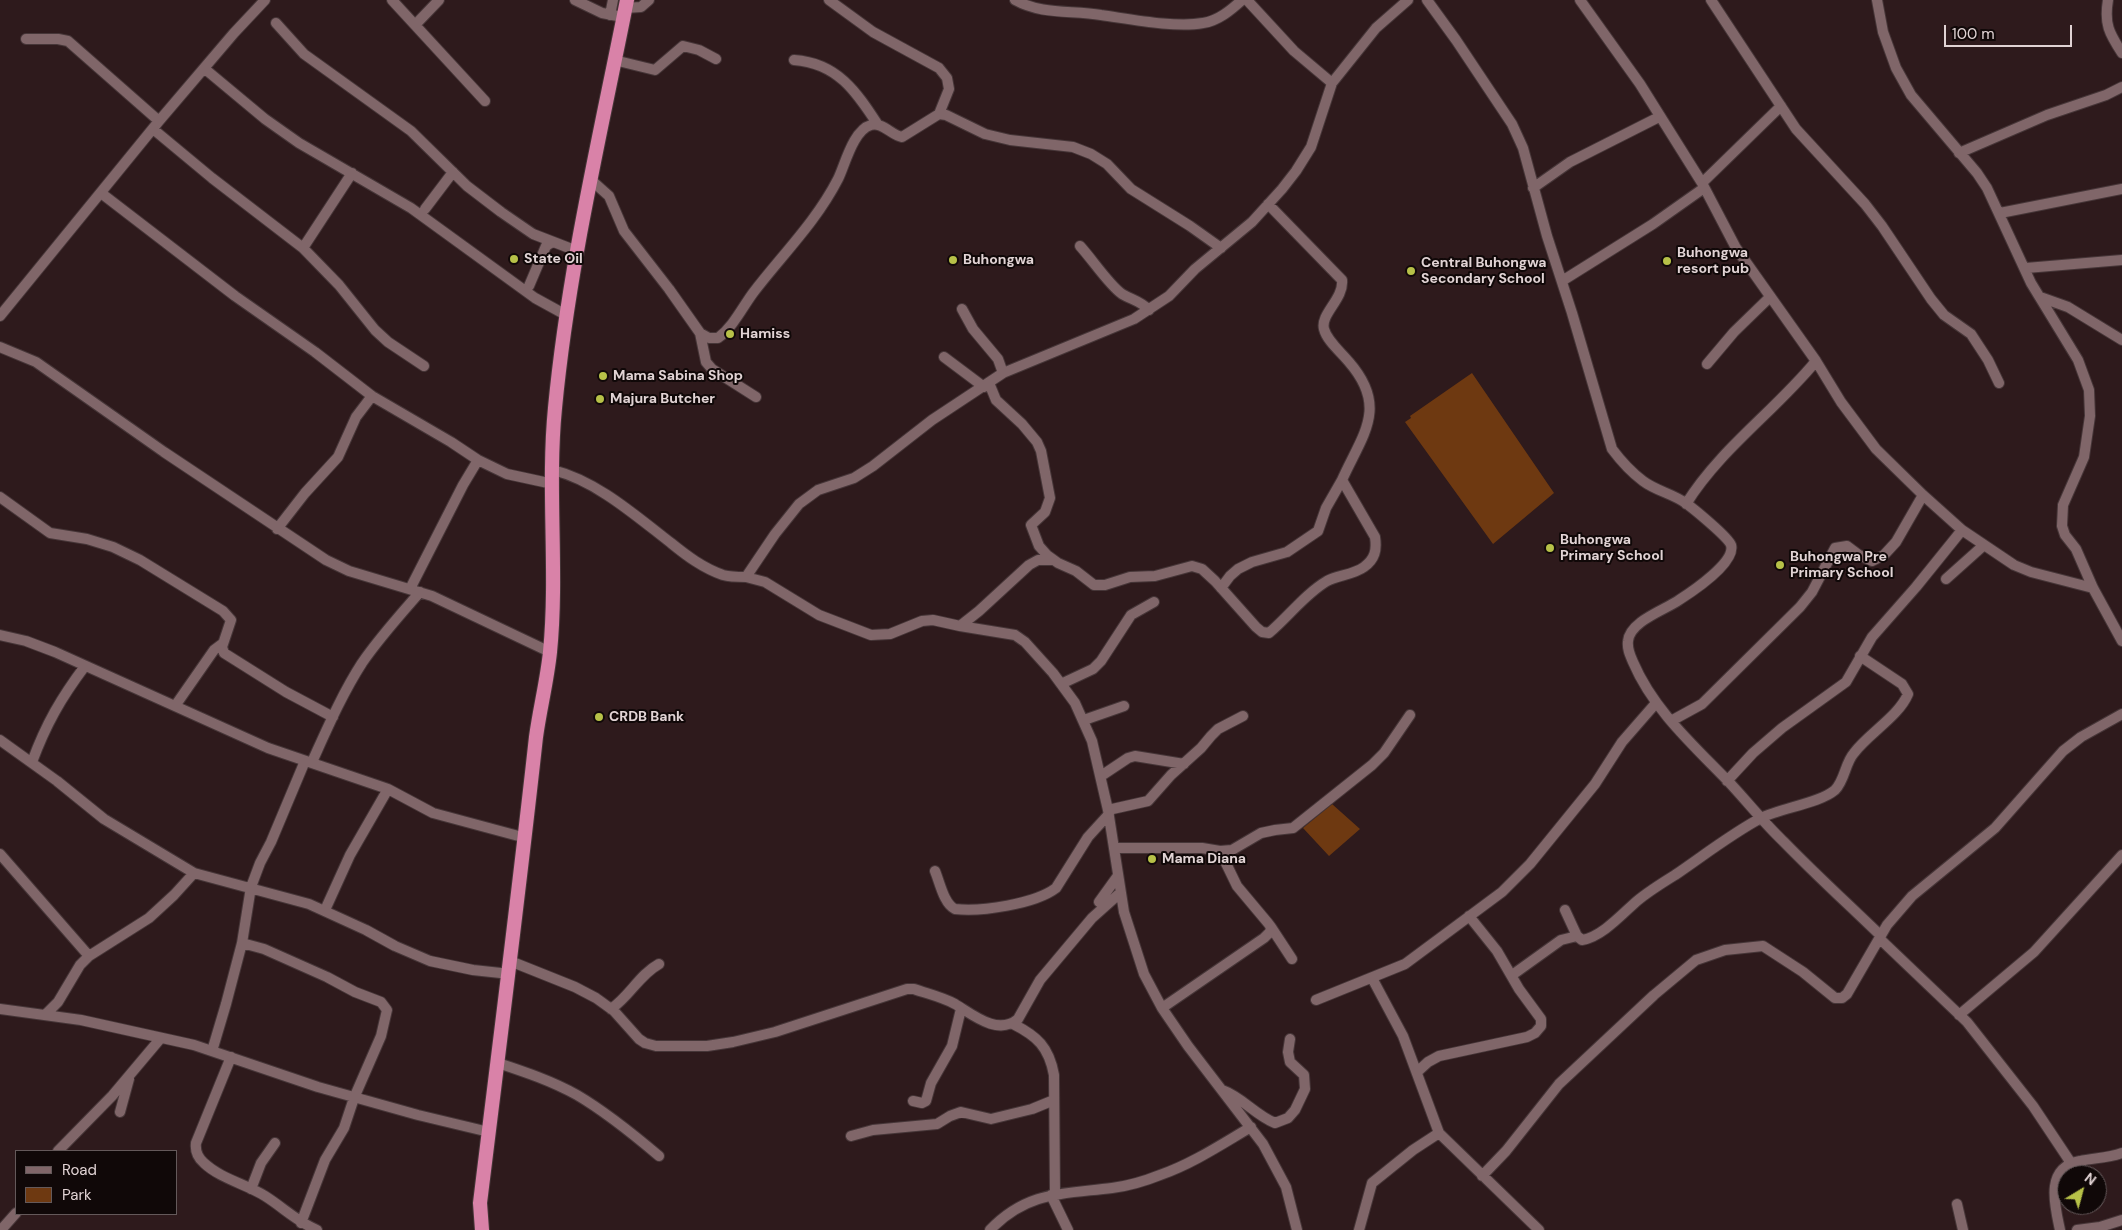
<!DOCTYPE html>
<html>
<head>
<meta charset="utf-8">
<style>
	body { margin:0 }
	#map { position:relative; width:2122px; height:1230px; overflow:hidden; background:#2e1a1c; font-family:"DM Sans",sans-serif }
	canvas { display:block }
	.legend { position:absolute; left:15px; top:1150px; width:162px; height:65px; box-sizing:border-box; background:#100808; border:1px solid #64595a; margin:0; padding:6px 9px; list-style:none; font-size:15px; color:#e1d3d4 }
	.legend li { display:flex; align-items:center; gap:10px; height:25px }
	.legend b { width:25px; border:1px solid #64595a }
	.north { position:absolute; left:2057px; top:1165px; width:50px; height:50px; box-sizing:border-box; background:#100808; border:1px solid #64595a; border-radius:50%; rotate:37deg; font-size:14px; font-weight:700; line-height:20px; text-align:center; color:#e1d3d4 }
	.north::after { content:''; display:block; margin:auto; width:18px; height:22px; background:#b7c148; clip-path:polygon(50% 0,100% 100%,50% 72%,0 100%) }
	.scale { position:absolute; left:1944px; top:25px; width:128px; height:22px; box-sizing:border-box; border:2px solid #e1d3d4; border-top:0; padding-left:6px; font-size:15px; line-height:18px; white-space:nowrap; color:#e1d3d4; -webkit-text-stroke:4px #100808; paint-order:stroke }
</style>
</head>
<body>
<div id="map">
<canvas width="2122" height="1230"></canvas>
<ul class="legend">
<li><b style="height:6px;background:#806669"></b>Road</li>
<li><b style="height:14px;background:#6e3911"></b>Park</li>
</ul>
<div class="north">N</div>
<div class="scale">100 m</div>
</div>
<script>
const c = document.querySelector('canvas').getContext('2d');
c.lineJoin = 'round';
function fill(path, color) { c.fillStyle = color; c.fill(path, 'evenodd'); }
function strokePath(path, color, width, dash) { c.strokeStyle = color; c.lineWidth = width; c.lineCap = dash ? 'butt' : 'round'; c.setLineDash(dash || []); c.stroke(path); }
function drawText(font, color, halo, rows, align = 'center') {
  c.font = font + ' "DM Sans",sans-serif'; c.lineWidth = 4; c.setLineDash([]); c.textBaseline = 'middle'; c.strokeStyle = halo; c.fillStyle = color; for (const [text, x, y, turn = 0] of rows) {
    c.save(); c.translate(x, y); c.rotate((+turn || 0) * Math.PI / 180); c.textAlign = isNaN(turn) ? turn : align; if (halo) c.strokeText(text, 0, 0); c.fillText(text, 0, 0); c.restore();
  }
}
fill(new Path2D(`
	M1472,373l82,120 -61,51 -88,-122 6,-4 -1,-2z
	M1332,804l28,25 -31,27 -26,-28z`), '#6e3911');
const minor = new Path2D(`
	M392,0l93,101
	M575,0l27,13 21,4
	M829,0l44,32 66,36 8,10 2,11 -10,25
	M1015,0c27,15 56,10 86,15 29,4 74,13 102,8 15,-2 28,-13 39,-23
	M1247,0l47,51 38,32
	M1427,0l29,40 56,84 11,24 24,88 25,77 40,136c9,12 19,23 31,32 13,10 31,13 44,23 8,6 41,33 44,41 5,17 -38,46 -52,55 -14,10 -49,21 -51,41 -1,8 2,14 5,21 20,47 59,82 94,118 19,20 36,42 56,61 32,33 65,63 98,95
	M1580,0l60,84 62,99 34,65 80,113 25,41 35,47 47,46 39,35 52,35 17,7 62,16
	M1711,0l85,129 69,75 17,22 49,73 13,16 27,19 17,26 11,23
	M1877,0l6,32 13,36 15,27 66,78 10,15 44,95 47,77 11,30 1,26 -6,41 -21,48 -1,21 3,9 11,14 17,39 29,53
	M2108,0c-4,24 1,33 14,53
	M625,8l16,-1 8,-7
	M610,15l3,-15
	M276,23l28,31 107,77 56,55 34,26 32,22 44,17
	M415,25l24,-25
	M26,39h32l10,2 91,80
	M614,60l41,10 28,-24 16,4 17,9
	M794,60c43,3 62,31 84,65
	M205,69l60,50 34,24 112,65 124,90 31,17
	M153,129l59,49 91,70 36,37 36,45 13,12 36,24
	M1959,153l88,-38 59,-20 16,-8
	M590,179l19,17 15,35 45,58 31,44 9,5h9c15,-11 24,-30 35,-45 29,-38 63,-71 85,-114 7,-14 15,-49 33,-54 12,-3 20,10 31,12l37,-23 7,1 39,19 25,6 63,7 18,7 16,10 24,25 59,37 31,22
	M1702,183l79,-77
	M1533,188l37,-26 89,-45
	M101,193l134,103 80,56 57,44 79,46 27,18 29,14 46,10
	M425,209l28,-37
	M2000,213l122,-24
	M1080,246c12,13 29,39 42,48 10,6 19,7 27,16
	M303,248l49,-75
	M2026,268l96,-8
	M1562,281l91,-57 51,-36
	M529,286l17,-40 6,-4
	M2040,297l28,10 54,33
	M962,309l11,20 25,30 5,14
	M0,316l159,-195 75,-88 31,-33
	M700,333l6,29 6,7 44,28
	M0,347l36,15 128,90 162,108 23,11 83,25 118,56
	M944,357l40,30
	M1707,364l27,-32 36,-35
	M989,383l7,17 26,24 15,18 4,9 9,47 -5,14 -14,13 8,21 8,9 11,8 18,8 18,14h11l25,-8 25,-1 37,-10 10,3 13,12 41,46 6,5 7,1c20,-17 36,-39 58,-52 11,-6 26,-6 37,-14 11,-8 13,-17 11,-30l-33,-57c20,-45 47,-72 7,-118 -8,-10 -22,-21 -25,-33 -4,-15 20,-30 18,-49l-74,-76
	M553,470c44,11 83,46 118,73 16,13 32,25 52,32 7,2 16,2 23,2l29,-43 24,-30 19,-14 36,-12 19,-12 59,-46 71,-47 131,-54 35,-23 26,-27 57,-47 30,-33 14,-18 15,-24 21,-64 44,-55 32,-28
	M0,497l50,36 37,6 26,8 27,13 83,51 8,9 -9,27 2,6 62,39 47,25
	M1686,504c35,-56 89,-93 130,-143
	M277,529l28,-36 33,-36 18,-40 16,-21
	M746,577l19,5 54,33 52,20 19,-1 32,-13 11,-1 27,6 55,9 10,7 28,31 22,30 17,38 16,69 16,102 20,62 18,34 26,38 75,98 23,43 11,43
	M1946,579l38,-34
	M412,585l51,-100 15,-25
	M1221,588l9,-12 8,-7 14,-7 35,-10 31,-21 8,-23 16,-28
	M960,626l19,-15 50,-46 9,-5h14
	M0,635l26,6 29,11 213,96 120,41 45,24 93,25
	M1061,684l32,-15 8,-8 30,-46 23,-13
	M175,706l39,-56 8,-6v3
	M1084,720l40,-14
	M1671,721l31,-17 98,-97 12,-15 23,-44 12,-2 12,9 13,6 12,-6 12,-13 27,-47
	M0,740l57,41 47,38 90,54 115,31 57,26 29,16 35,15 43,9 37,4
	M32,762c14,-38 29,-64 53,-96
	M312,762c15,-33 30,-68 50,-99 17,-25 38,-48 58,-71
	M1101,776l27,-18 7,-2 49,8
	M1727,781l26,-28 29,-25 64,-46 26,-45 44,-50 46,-57
	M1108,810l40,-9 23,-26 30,-27 10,-12 7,-7 25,-13
	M1114,848h88l18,3 12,-1 29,-17 14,-3 18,-2 79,-63 12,-12 26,-38
	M0,854l89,102
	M935,871c5,12 9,33 20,38 26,3 80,-5 101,-21l32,-51 21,-23
	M1099,902l18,-25
	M325,910l25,-55 38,-66
	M1565,910l12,26 5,4c20,-3 41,-27 55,-39 12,-10 25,-18 38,-26 28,-19 56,-41 86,-57 20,-10 59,-15 74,-28 10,-10 10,-27 19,-37 14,-19 45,-37 54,-59l-6,-10 -42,-28
	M1271,927l21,32
	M1880,939l87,83 66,84 38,57
	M242,943l22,6 63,28 28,15 26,10 6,8 -6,26 -27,62 -10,30 -19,32 -24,63
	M510,961l65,26 21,11 18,13 25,28 6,4 11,3h51l26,-4 42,-10 132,-43h7c14,5 28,8 41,15 18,11 43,32 63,15l22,-39 52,-62 28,-25
	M1515,973l46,-33 16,-4
	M1372,978l31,58 36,97 100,97
	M1316,1000l89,-36 97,-72 28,-28 65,-80 27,-42 34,-39
	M1162,1008l102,-70 6,-6 1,-5 -3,-4 -31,-37 -17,-35
	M0,1009l81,11 113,25 124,42 100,28 71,17
	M611,1009c19,-13 28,-34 48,-45
	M45,1015l13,-13 22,-37 9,-9 60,-38 25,-23 20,-22
	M1959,1015l75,-63 88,-97
	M1013,1024c24,12 36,23 41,51l1,119
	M212,1051l14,-47 16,-61 9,-56 9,-24 11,-21 34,-81
	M231,1057l-35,86c-1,8 1,14 8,20 17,16 42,21 61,33 19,12 31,25 52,34
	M498,1063c27,9 54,18 79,32 29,17 56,39 82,61
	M1417,1072l11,-10 11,-6 88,-19 8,-4 6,-7v-7l-22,-30 -22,-38 -28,-35
	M1222,1090c20,7 33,25 53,33l13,-5 7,-8 10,-21 -1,-14 -14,-13 -2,-10 2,-13
	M913,1101l9,2 4,-2 5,-18 21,-37 9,-37
	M120,1112l9,-33
	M851,1136l22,-6 64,-6 13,-8 11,-4 30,7 41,-10 22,-9
	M58,1151l54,-55 48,-57
	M1482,1176l24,-25 53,-67 95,-89 42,-35 29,-10 38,-4 40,26 32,26h7l5,-4 40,-69 25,-29 83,-68 68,-77 18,-14 41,-23
	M251,1189l10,-26 14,-20
	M1051,1195l17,35
	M1957,1204l6,26
	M1,1230l15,-17
	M990,1230c37,-39 74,-36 122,-42 16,-2 33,-7 48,-13 32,-11 62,-31 91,-48
	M1359,1230l13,-47 41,-33 26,-17
	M2060,1230c-5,-24 -16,-62 20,-69 13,-3 29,-3 42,-8
	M2077,1230l23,-3 22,-7`);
const trunk = new Path2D(`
	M482,1230l-2,-27c19,-155 39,-311 56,-466 4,-29 11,-56 14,-85 8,-81 -3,-163 5,-244 13,-137 45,-272 72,-408`);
strokePath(minor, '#463638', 12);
strokePath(trunk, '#463638', 16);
strokePath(minor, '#806669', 10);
strokePath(trunk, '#d982a8', 14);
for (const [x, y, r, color] of [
	[514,259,5,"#b7c148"],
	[953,260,5,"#b7c148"],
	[1667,261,5,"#b7c148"],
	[1411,271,5,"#b7c148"],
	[730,334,5,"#b7c148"],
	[603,376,5,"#b7c148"],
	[600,399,5,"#b7c148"],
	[1550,548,5,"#b7c148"],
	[1780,565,5,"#b7c148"],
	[599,717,5,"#b7c148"],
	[1152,859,5,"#b7c148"]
]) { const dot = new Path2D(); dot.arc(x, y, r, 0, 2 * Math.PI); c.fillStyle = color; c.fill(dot); strokePath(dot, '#100808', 2); }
drawText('bold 14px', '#e1d3d4', '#100808', [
	["Buhongwa",1677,253],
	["resort pub",1677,269],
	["State Oil",524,259],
	["Buhongwa",963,260],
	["Central Buhongwa",1421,263],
	["Secondary School",1421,279],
	["Hamiss",740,334],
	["Mama Sabina Shop",613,376],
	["Majura Butcher",610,399],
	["Buhongwa",1560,540],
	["Primary School",1560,556],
	["Buhongwa Pre",1790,557],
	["Primary School",1790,573],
	["CRDB Bank",609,717],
	["Mama Diana",1162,859]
], 'left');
</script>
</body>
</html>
